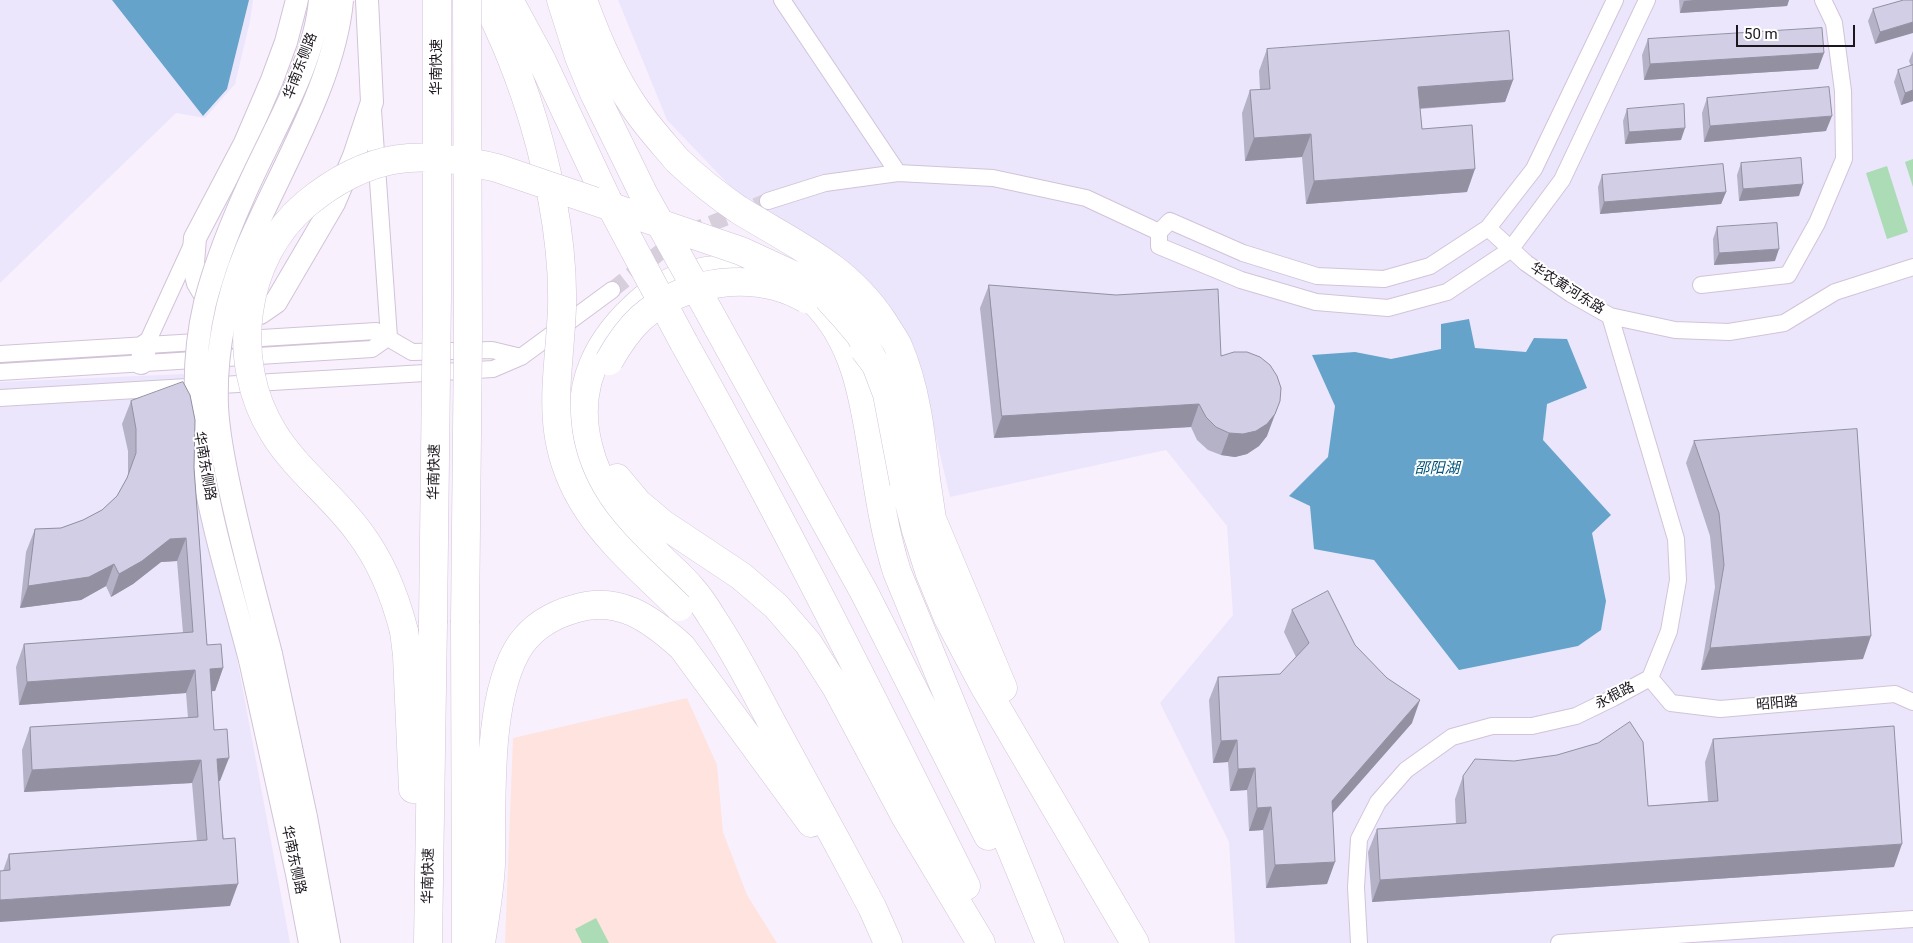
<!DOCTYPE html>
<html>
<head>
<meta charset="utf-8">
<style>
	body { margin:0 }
	#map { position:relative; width:1913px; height:943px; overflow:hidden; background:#f9f0fd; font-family:Roboto,sans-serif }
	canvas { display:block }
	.scale { position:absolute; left:1736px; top:25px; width:119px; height:22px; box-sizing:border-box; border:2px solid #1c161e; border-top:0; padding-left:6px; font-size:15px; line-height:18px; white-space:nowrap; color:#1c161e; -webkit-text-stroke:4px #fff; paint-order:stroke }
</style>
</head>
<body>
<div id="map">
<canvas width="1913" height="943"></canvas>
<div class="scale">50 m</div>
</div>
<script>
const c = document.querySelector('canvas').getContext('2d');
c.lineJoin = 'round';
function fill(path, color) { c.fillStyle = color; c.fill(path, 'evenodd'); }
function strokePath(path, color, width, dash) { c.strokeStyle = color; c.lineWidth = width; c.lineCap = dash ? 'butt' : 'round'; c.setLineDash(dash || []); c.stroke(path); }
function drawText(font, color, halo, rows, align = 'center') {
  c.font = font + ' Roboto,"Noto Sans SC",sans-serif'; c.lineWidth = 4; c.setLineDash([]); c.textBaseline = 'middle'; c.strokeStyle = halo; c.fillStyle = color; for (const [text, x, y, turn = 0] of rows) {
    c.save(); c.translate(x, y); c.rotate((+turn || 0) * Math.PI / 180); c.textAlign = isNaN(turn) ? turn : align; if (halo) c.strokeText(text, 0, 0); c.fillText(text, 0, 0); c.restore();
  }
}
fill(new Path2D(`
	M687,698l30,67 6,67 24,63 30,48h-272l8,-205z`), '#fee3df');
fill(new Path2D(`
	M0,0h253l-3,21 -15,63 -30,34 -29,-5 -176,170z
	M618,0h1295v943h-678l-6,-101 -69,-139 73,-88 -6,-89 -61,-76 -216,47 -30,-127 -33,-67 -60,-56 -52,-29 -44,-31 -64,-67z
	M208,373l9,178 73,392h-290v-561z`), '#ebe6fc');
fill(new Path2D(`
	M1913,159v28l-8,-25z
	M1887,166l21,66 -21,7 -21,-66z
	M596,918l13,25h-27l-7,-14z`), '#acdcb5');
fill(new Path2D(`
	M112,0h137l-22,89 -24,27z
	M1469,319l6,29 51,4 8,-14 33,1 20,49 -40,16 -4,36 68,75 -19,18 14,68 -5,29 -23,16 -119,24 -85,-110 -60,-11 -4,-43 -21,-10 39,-39 7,-51 -23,-51 43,-3 36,7 50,-10v-25z`), '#65a3ca');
strokePath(new Path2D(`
	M612,290l70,-55 86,-34`), '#d8cfdc', 16, [16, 8]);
const street = new Path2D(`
	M782,0l116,173
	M373,110l16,227
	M768,201l57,-18 73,-10 95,5 93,20 73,34
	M1488,228l38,35 45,31 39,22 65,14 54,2 55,-9 51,-31 78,-25
	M1159,232v14l82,34 75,22 72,6 59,-16 63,-42 52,-70 85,-180
	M1159,232l11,-11 73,32 74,23 67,3 46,-13 58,-38 46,-59 81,-169
	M1701,285l87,-10 29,-52 27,-64 -1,-68 -9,-68 -11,-23
	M146,345l45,-98
	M0,354l376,-23 36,21 80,-2 29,7
	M0,372l372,-23 17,-12
	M0,398l493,-29 28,-12 91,-67
	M1650,678l21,25 49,6 175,-15 18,8
	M1359,943l-3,-56 3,-48 19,-37 28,-32 46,-33 40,-11h40l44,-10 37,-18 37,-20 19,-47 9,-51 -2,-41 -66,-223
	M1559,943l354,-24`);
const secondary = new Path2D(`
	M297,0l-11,42 -14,38 -27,63 -50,95 -2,25 5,20 10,17 8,8 23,7 21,-2 16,-11 58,-99 20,-47 18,-54 -5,-102
	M141,363l5,-18
	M271,654l35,163 23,126
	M250,660l47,214 13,69`);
const highway = new Path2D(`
	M485,0c32,63 54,129 67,198
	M509,0l32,59 66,140
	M561,0l18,57 15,36 48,98
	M583,0c13,36 29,74 50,105 13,20 29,37 44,55
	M773,277c-41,-17 -95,-6 -129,22 -45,38 -71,86 -56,146 10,45 41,81 73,113 10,10 21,19 30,30 8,9 16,21 22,31 25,37 44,77 65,115 32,58 63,115 94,173l16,36
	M814,301c42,40 50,100 59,155 6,39 12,78 24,116l153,371
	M717,326l147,266 124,244
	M684,343c100,178 191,360 282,543
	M617,478l21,25 25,21 78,52 35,30 32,37 28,44 69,129 76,127
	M926,479l6,40 71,169
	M904,483l12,47 14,44 18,44 36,68 151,257
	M465,623l1,320
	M404,631l3,24 6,134
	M428,943l5,-320
	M481,943c4,-26 9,-53 10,-79 1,-62 -5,-169 30,-220 13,-18 32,-29 53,-35 44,-14 76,9 108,38l129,176`);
strokePath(street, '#d2c3d8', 18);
strokePath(secondary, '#d2c3d8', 24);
strokePath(highway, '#d2c3d8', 29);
strokePath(street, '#fff', 16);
strokePath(secondary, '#fff', 22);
strokePath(highway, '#fff', 28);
const secondaryBridge = new Path2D(`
	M271,654c-15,-58 -31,-115 -43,-174 -5,-24 -10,-49 -11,-74 -2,-52 9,-108 29,-156 32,-77 89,-167 96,-250
	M250,660c-30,-116 -74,-236 -45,-357 9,-35 22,-69 37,-103 26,-62 72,-132 78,-200`);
const highwayBridge = new Path2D(`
	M677,160c19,18 40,35 62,50 55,34 108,56 145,113 4,7 10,15 14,23 18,41 23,88 28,133
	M642,191l75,135
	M552,198c7,37 11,72 10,110 -3,72 -19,125 20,192 22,39 65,75 97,107
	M607,199l77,144
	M864,349l12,16 11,29 17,89
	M609,361c9,-16 19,-31 32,-43 43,-39 115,-48 165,-19
	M433,623l4,-330v-293
	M465,623l3,-287 -1,-336
	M404,631c-9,-35 -23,-70 -45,-99 -26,-36 -63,-62 -86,-100 -44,-71 -31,-174 33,-228 63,-52 114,-55 191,-36l244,83 63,29 21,15 19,21 16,19 16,30`);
strokePath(secondaryBridge, '#d2c3d8', 24, []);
strokePath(highwayBridge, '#d2c3d8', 29, []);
strokePath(secondaryBridge, '#fff', 22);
strokePath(highwayBridge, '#fff', 28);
fill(new Path2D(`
	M1679,0h110l-2,6 -107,7z
	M1904,0l-29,44 -7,-23 5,-12z
	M1648,39l176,14 -6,16 -174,11 -2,-25z
	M1267,49l246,31 -8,22 -85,7 2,20 45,63 -161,12 -4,-47 -57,4 -3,-48 8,-23h10l-1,-19z
	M1913,51v50l-12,4 -7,-23 4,-12 13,-4 -2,-5z
	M1707,98l119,33 -122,11 -2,-29z
	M1627,109l54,31 -56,4 -2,-23z
	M1741,163l58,33 -60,5 -2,-26z
	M1602,175l124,17 -5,12 -121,10 -2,-27z
	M1717,227l58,34 -61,4 -1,-26z
	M989,285l232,71 46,80 -8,10 -12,8 -12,3 -14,-2 -13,-5 -11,-10 -6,-13 -197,11 -14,-130z
	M131,401l63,67 13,177 16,23 -8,23h-4l3,39 6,51h-2l12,125 -227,-35 6,-17 188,-13 -5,-58 -168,9 -2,-42 8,-23 158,-9 -2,-25 -167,12 -3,-38 8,-23 159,-11 -6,-72 -16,1 -28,22 -22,13 -5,-11 -25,14 -61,8 6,-56 9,-23 26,-1 22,-8 19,-10 15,-14 11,-20v-25l-6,-27z
	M1694,441l169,218 -162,11 14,-83 -5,-51 -24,-73z
	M1292,610l63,35 57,78 -80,91 -5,70 -61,4 -3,-58 -14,1 -2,-41 -17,1 -2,-29 -15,1 -4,-63 9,-23 62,-3 16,-17 -12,-25z
	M1713,739l181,128 -522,35 -4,-50 9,-23 79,-5 -1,-25 8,-23 185,30 60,-5 -3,-39z`), '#b5b1c6');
fill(new Path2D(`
	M1694,0h95l-2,6 -107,7 4,-12z
	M1913,22v11l-38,11 5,-12z
	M1824,53l-6,16 -174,11 6,-16z
	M1513,80l-8,22 -95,7 8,-22z
	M1913,90v11l-12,4 4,-12z
	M1832,116l-6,15 -122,11 6,-16z
	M1685,128l-4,12 -56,4 4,-12z
	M1311,134l-9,23 -57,4 9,-23z
	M1475,169l-8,23 -161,12 8,-23z
	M1803,184l-4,12 -60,5 4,-12z
	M1726,192l-5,12 -121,10 4,-12z
	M1779,249l-4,12 -61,4 5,-12z
	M1280,401l-13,35 -8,10 -12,8 -12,3 -14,-2 8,-22z
	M1199,404l-8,23 -197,11 8,-22z
	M186,538l-9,23 -16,1 -28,22 -22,13 8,-23 51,-35z
	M114,564l-8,22 -25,14 -61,8 8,-22z
	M1871,636l-8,23 -162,11 9,-22z
	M223,668l-8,23 -14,1 9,-23z
	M195,670l-9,23 -167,12 8,-23z
	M1420,700l-8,23 -89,101 9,-23z
	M1237,740l-9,22 -15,1 8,-22z
	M229,758l-9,23 -12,1 9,-23z
	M201,760l-9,23 -168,9 8,-22z
	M1255,768l-8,22 -17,1 8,-22z
	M1271,807l-8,23 -14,1 8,-23z
	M1902,844l-8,23 -522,35 8,-22z
	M1335,862l-8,22 -61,4 9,-23z
	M238,884l-8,22 -230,16v-22z`), '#9390a1');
const building = new Path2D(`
	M1904,0h9v22l-33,10 -7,-23z
	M1822,28l2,25 -174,11 -2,-25z
	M1509,31l4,49 -95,7 4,42 50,-4 3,44 -161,12 -3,-47 -57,4 -4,-48 20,-1 -3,-40z
	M1913,65v25l-8,3 -7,-23z
	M1829,87l3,29 -122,10 -3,-28z
	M1684,104l1,24 -56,4 -2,-23z
	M1801,158l2,26 -60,5 -2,-26z
	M1723,164l3,28 -122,10 -2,-27z
	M1777,223l2,26 -60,4 -2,-26z
	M989,285l127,10 102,-6 3,67 13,-4h13l13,5 10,8 7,11 4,12 -1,13 -5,13 -8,10 -11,7 -13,3 -14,-1 -13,-6 -10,-10 -7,-13 -197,12z
	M183,382l7,13 5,25 -1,48 13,177 14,-1 2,24 -13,1 4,61 13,-1 2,29 -12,1 6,80 12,-1 3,46 -238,16v-29l10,-1 -1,-16 198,-14 -6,-80 -169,10 -2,-43 168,-10 -3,-47 -168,12 -3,-38 169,-12 -7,-94 -16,1 -28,22 -23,13 -5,-10 -25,13 -61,9 7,-57 26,-1 22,-8 19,-10 15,-14 10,-18 9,-25v-24l-5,-28z
	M1857,429l14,207 -161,12 14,-83 -5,-52 -25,-72z
	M1328,591l27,54 32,33 33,22 -88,101 3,61 -60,3 -4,-58 -14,1 -2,-40 -17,1 -1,-29 -16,1 -3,-64 62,-3 29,-31 -17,-33z
	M1630,722l13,20 5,64 70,-5 -5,-62 181,-13 8,118 -522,36 -3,-51 89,-6 -3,-47 12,-17 39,2 43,-6 41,-12z`);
fill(building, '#d2cee6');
strokePath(building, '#9390a1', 1);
drawText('14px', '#1c161e', '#fff', [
	["华南东侧路",301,66,-69],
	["华南快速",437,67,-90],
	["华农黄河东路",1567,289,32],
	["华南东侧路",204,466,80],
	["华南快速",435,472,-89],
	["永根路",1615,696,-27],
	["昭阳路",1777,704,-5],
	["华南东侧路",293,860,78],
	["华南快速",429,876,-89]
]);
drawText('italic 15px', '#00547b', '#fff', [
	["邵阳湖",1437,469]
]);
</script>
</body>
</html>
